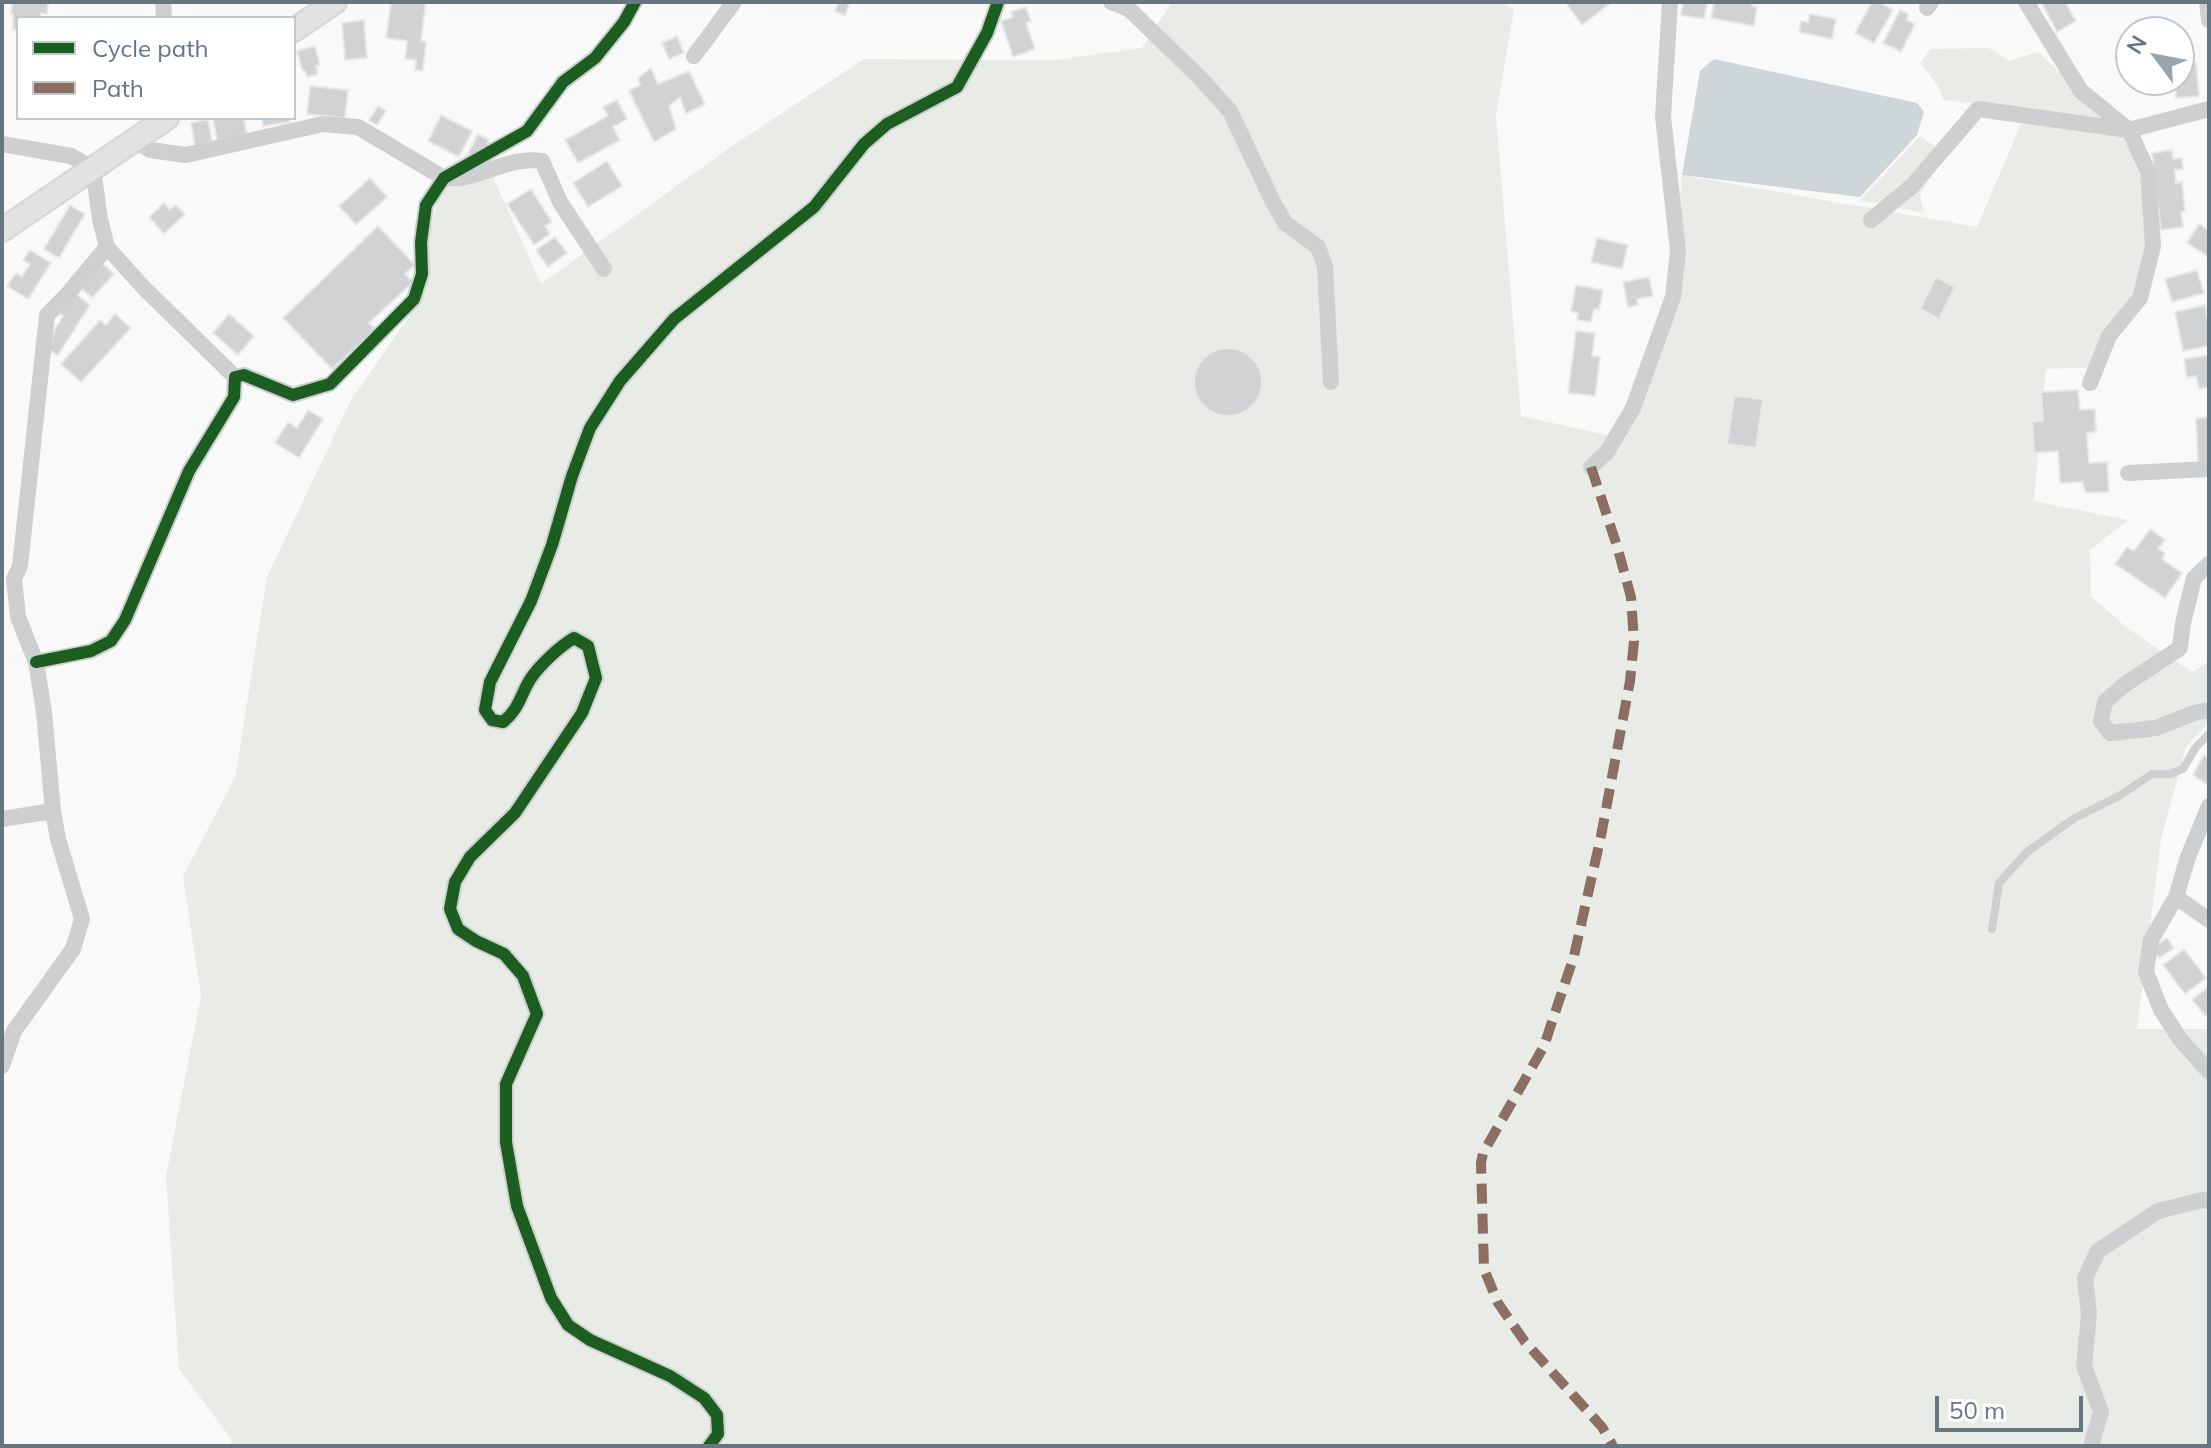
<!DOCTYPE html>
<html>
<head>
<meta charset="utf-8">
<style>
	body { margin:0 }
	#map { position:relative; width:2211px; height:1448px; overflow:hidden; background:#f9f9f9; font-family:Mulish,sans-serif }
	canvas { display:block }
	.frame { position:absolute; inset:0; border:4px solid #657683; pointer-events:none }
	.legend { position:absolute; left:16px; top:16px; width:280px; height:104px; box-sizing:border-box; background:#fff; border:2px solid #c1c8cd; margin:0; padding:10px 14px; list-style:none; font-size:24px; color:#657683 }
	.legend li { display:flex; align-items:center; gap:16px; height:40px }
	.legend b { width:40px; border:2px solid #c1c8cd }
	.north { position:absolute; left:2115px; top:16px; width:80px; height:80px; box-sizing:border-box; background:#fff; border:2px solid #c1c8cd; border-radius:50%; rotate:302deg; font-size:22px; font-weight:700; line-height:32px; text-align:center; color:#657683 }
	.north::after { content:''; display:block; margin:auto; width:28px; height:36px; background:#99a4ac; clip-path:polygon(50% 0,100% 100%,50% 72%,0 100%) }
	.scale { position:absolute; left:1935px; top:1396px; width:148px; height:36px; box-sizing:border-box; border:4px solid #657683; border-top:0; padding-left:10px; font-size:24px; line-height:28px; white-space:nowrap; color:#657683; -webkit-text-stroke:6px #fff; paint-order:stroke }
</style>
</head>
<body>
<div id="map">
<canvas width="2211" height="1448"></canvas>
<div class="frame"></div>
<ul class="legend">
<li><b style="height:10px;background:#1b5e20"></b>Cycle path</li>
<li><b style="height:10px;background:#8d6e63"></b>Path</li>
</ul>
<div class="north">N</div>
<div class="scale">50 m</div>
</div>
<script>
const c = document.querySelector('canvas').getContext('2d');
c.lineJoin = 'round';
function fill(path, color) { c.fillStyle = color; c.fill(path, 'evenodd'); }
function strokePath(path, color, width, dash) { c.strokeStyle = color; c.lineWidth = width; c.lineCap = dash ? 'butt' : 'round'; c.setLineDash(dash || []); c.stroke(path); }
fill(new Path2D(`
	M1172,2h329l13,8 -18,106 25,300 104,23 49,-154 8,-110 295,52 44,-103 101,5 29,77 -5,67 -49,94 -51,2 -12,132 94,19 -38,30 1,46 35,31 66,45 17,-10v60l-23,25 -25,92 -24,190h72v417h-1980l3,-6 -53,-71 -13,-193 35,-180 -18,-120 52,-98 32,-201 84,-177 68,-98 10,-71 12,-41 52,-13 48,107 191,-138 132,-87 191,1 87,-12z
	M1989,48l20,13 29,-9 30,28 34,40 -159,-20 -4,-13 -19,-24 11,-14z
	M1920,136l22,15 -22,45 4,17 -64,-13z`), '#e8ebe6');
fill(new Path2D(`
	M1714,59l203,44 7,9 -7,23 -57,62 -178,-22 18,-104z`), '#ced6d9');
const building = new Path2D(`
	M12,2h36l-1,12 -6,-1 -1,5h-22v12h-5v-16h-2z
	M391,2h35l-5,39 5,1 -3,29 -8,-1 1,-10 -11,-1 2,-18 -21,-3z
	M839,2h11l-5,14 -10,-5z
	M1568,2h44l-30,23 -16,-22z
	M1683,2h24l-3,17 -23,-4z
	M1714,2h39l-1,4 5,1 -3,19 -43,-8z
	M1872,2h7l14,8 -19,33 -19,-10z
	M2041,2h24l11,19 -19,11z
	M1026,7l5,14 -5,2 9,26 -22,8 -12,-36 12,-4 -2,-5z
	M1900,10l8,4 -1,6 8,4 -14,28 -18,-9z
	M1810,14l26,5 -4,20 -33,-7 2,-11 7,1z
	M364,20l3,38 -22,2 -3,-37z
	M677,36l7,17 -15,6 -7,-16z
	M315,46l5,19 -4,1 2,8 -11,3 -2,-6 -3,-1 -5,-19z
	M2196,63l3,33 -23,2 -1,-18h4v-16z
	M651,68l7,16 31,-13 16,33 -19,10 -6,-17 -11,9 7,23 -22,13 -25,-51 11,-6 -2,-7z
	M310,86l38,4 -3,28 -38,-4z
	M617,100l10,19 -14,8 7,13 -42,23 -13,-23 43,-24 -5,-9z
	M378,106l8,5 -9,14 -8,-5z
	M441,115l31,16 -13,26 -31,-16z
	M213,118h31l3,17 -30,6z
	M262,118h27l1,4 -27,4z
	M208,119l4,23 -17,4 -4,-23z
	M478,134l11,6 -3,9 -11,7 -7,-3z
	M2172,150l1,9 9,-1 1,11 -8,1 1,13 6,-1 3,29 -4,1 2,15 -22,3 -9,-77z
	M607,161l15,25 -34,21 -15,-24z
	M370,178l17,19 -31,28 -17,-19z
	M531,189l21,33 -7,4 5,8 -16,11 -27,-41z
	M164,203l6,7 6,-5 9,9 -21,20 -15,-17z
	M70,205l15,9 -26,44 -15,-9z
	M2199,224l10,7v26l-22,-14z
	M378,226l37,39 -10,9 8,8 -44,41 6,6 -43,40 -49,-51z
	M555,237l12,16 -19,14 -12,-17z
	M1597,238l31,7 -6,24 -31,-7z
	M30,250l21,13 -23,36 -21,-13 9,-13 6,4 8,-13 -7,-4z
	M101,262l13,12 -22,24 -13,-12z
	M2197,270l7,23 -32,9 -7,-23z
	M1649,277l4,19 -16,3 1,6 -10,2 -5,-25z
	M1936,277l19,10 -16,32 -19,-10z
	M1576,285l27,5 -4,20 -5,-1 -3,13 -14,-2 1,-7 -7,-2z
	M75,293l15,12 -32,50 -9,-5 6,-21 8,-13 -4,-2z
	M2205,305l4,21v20l-26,5 -8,-39z
	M115,314l16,14 -50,54 -20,-18 39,-44 6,5z
	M229,314l25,22 -16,19 -25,-22z
	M1576,331l19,2 -3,23 8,1 -5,39 -27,-3z
	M1194 382a34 34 0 1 1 68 0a34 34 0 1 1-68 0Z
	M2209,355v32l-10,2 -3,-13 -9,2 -3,-19z
	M2078,390l2,20 15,-1 1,23 -9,1 2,30 18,-1 2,30 -23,1 -4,-11 -22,1 -2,-32 -24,2 -2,-31 11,-1 -2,-29z
	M1734,396l29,3 -7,49 -29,-4z
	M308,410l15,9 -24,39 -24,-15 13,-21 9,6z
	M2209,417v45l-11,1 -2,-45z
	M2150,529l15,11 -7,9 7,4 -3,6 20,14 -17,25 -50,-34 12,-17 7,4z
	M2204,755l5,4 -1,26 -15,-10z
	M2167,938l7,10 -15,10 -6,-10z
	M2184,949l22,29 -21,16 -22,-29z
	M2209,986v29h-4l-13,-15z`);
fill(building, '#d0d2d3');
strokePath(building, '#e8e8e8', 2);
const secondary = new Path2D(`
	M294,30l41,-28
	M2,230l165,-112`);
strokePath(secondary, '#d5d6d7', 26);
strokePath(new Path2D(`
	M1992,929l7,-46 28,-31 46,-33 46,-23 33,-22h18l13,-5 13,-22 13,-13`), '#cecfd0', 8);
strokePath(new Path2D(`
	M163,2l1,16
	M1111,2l18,7 71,69 30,33 42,89 13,23 33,24 7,19 6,116
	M2026,2l55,89 48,39 80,-21
	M2207,2l2,18
	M1927,8l4,-6
	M694,56l40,-54
	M134,140l16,10 36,5 137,-31 35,3 86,51c35,4 63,-23 98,-17l18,41 44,67
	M2,144l69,12 22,13 7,50 7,28 36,40 92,90
	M1871,220l41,-34 66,-77 151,21 19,42 5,74 -13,52 -31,38 -19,47
	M1591,467l16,-15 26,-44 40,-111 5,-46 -15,-134 7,-115
	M2128,473l81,-4
	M2209,564l-15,14 -11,45 -3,25 -56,37 -19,17 -4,19 9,12 46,-5 38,-15 15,-3
	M36,662l55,-11 20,-10 14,-21 64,-149 45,-74 1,-20 9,-2 49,20 37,-11 84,-85 8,-25 -1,-32 5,-37 18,-27 83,-47 36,-49 32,-24 29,-36 11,-20
	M2209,806l-21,51 -12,40 -25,43 -5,32 15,38 19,29 29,33
	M2,819l51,-8
	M2176,897l33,23
	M2,1066l12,-35 59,-82 9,-30 -24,-80 -5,-28 -9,-99 -8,-50 -18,-45 -4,-38 6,-13 27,-251 19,-19 41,-49
	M709,1446l9,-12 -1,-19 -13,-17 -34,-22 -80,-36 -22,-15 -17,-27 -34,-92 -11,-64v-58l31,-70 -14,-38 -19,-22 -28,-13 -18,-12 -8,-20 5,-27 15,-25 45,-44 67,-100 14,-35 -8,-32 -14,-8c-14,8 -34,27 -43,40 -11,17 -11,30 -28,44l-11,-2 -7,-10 5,-28 41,-81 21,-56 20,-69 18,-48 30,-47 54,-62 140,-112 50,-63 23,-20 70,-37 30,-54 11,-31
	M2091,1446l10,-34 -17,-46 5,-52 -4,-36 13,-27 60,-40 44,-11 7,1`), '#cecfd0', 16);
strokePath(secondary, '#e1e2e2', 22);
strokePath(new Path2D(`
	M1591,467l26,79 14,51 3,44 -4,40 -29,155 -27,120 -30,90 -61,107 -2,10 3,106 14,34 27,39 77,85 11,19`), '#8d6e63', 10, [20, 10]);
strokePath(new Path2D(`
	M36,662l55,-11 20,-10 14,-21 64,-149 45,-74 1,-20 9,-2 49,20 37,-11 84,-85 8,-25 -1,-32 5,-37 18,-27 83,-47 36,-49 32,-24 29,-36 11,-20
	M709,1446l9,-12 -1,-19 -13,-17 -34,-22 -80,-36 -22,-15 -17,-27 -34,-92 -11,-64v-58l31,-70 -14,-38 -19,-22 -28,-13 -18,-12 -8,-20 5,-27 15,-25 45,-44 67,-100 14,-35 -8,-32 -14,-8c-14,8 -34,27 -43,40 -11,17 -11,30 -28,44l-11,-2 -7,-10 5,-28 41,-81 21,-56 20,-69 18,-48 30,-47 54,-62 140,-112 50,-63 23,-20 70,-37 30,-54 11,-31`), '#1b5e20', 12);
</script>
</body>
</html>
